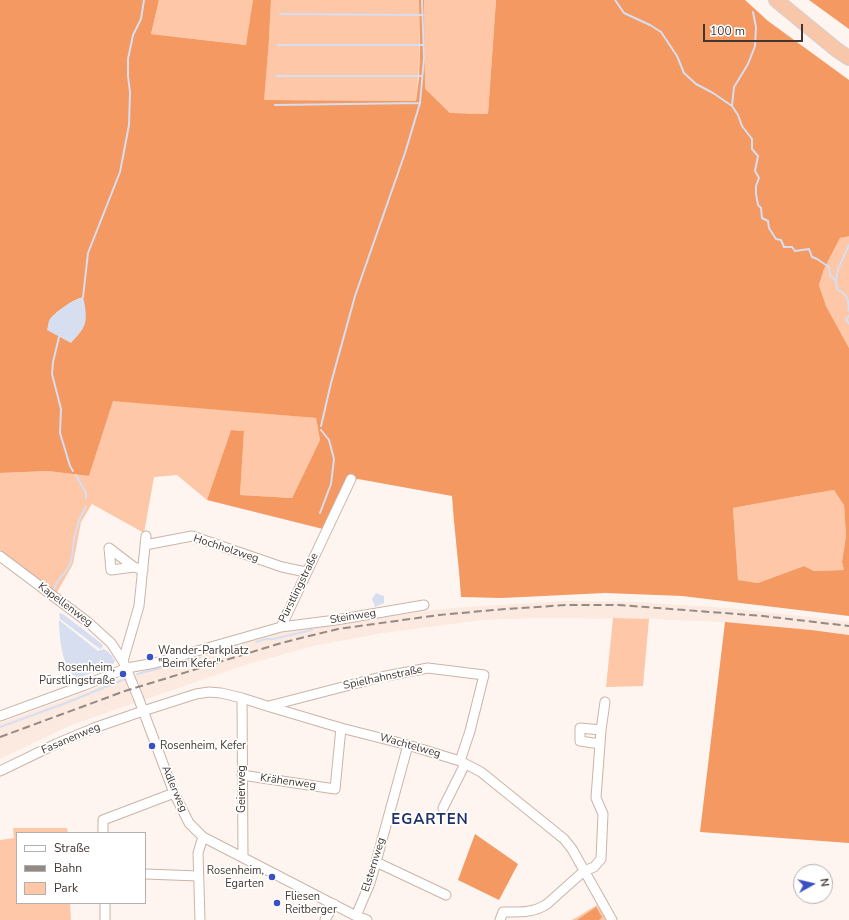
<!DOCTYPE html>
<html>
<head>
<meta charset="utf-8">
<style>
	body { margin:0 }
	#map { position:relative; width:849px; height:920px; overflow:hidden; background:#fff5f0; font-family:"Nunito Sans",sans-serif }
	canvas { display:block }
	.legend { position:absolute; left:16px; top:832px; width:130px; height:72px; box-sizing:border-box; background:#fff; border:1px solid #b3afad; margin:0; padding:5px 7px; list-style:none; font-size:12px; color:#413732 }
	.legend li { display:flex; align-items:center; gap:8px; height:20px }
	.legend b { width:20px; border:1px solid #b3afad }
	.north { position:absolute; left:793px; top:864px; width:40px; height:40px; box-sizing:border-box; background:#fff; border:1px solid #b3afad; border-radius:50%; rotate:82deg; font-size:11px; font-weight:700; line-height:16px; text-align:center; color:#413732 }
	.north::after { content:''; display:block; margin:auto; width:14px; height:18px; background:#3a50c3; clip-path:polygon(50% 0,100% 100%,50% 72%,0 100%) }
	.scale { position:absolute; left:703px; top:24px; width:100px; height:18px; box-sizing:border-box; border:2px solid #413732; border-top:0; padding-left:5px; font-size:12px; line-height:14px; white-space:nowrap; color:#413732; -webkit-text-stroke:3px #fff; paint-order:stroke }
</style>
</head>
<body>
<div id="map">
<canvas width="849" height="920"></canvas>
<ul class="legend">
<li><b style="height:5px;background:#fff"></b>Straße</li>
<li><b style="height:5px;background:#948a85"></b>Bahn</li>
<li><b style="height:11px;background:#fdc7a8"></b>Park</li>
</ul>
<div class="north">N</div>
<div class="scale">100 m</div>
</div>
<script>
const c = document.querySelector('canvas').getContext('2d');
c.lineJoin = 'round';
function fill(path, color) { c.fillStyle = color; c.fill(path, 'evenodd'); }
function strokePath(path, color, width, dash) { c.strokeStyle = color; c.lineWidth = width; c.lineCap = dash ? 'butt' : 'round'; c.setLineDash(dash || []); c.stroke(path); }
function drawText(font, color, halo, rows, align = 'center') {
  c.font = font + ' "Nunito Sans",sans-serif'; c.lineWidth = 3.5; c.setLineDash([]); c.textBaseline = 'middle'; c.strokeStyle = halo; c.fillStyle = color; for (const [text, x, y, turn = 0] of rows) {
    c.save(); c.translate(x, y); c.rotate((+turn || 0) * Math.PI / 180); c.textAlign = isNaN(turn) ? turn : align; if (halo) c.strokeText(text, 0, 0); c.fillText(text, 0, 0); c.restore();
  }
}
fill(new Path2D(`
	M564,601l72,1 92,6 71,8 50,6v13l-38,-5 -86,-8 -76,-3 -106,-1 -62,2 -98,13 -70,13 -68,19 -174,60 -71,34v-36l64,-23 63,-24 152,-43 147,-22 27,-3z`), '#fce9df');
fill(new Path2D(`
	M159,0h94l-6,45 -96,-11z
	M271,0h148c1,34 1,66 -3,101l-153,-1 6,-60z
	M424,0h72l-8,114 -38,-1 -25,-23z
	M849,235v113l-23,-42 -7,-21 5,-16 16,-31z
	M113,400l203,18 4,22 -28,58 -52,-3 4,-64 -13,-1 -24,70 -30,-25 -23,2 -10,56 -52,-29 -11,18 -8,42 -17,30 -56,-44v-77l48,-2 41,5z
	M834,490l10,14 2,32 -4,26 2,8 -30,1 -10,-5 -46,17 -20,-3 -5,-72 71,-13z
	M613,618l36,1 -6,67 -37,1z
	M13,828h54l1,5h-51v70h53l1,17h-71v-80l14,-2z
	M597,905l10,15h-35z`), '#fdc7a8');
fill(new Path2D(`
	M0,0h159l-8,34 95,11 7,-45h18l-2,40 -5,60 152,1 3,-23 1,-33 -1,-45h5l1,89 25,24 38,1 8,-114h249l23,21 81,59v156l-9,2 -16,31 -5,16 7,21 23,42v268l-167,-20 -77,-3 -103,5 -41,-1c-2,-34 -7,-67 -9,-101l-94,-17 -13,4 -22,46 -116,-29 24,-70 13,1 -4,64 52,3 28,-58 -4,-22 -203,-17 -24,75 -41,-5 -48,2zM83,297l-33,22c10,-9 20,-18 33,-22zM834,490l10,15 2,31 -4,26 2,8 -30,1 -10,-5 -46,17 -20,-3 -5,-72 71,-13z
	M809,0h40v29z
	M725,622l86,8 38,5v208l-149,-11z
	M475,834l43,30 -19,36 -41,-20z
	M596,907l6,10 -3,3h-22z`), '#f39961');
fill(new Path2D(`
	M83,297c2,8 4,18 2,26 -2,8 -9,14 -14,20l-24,-13c1,-3 1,-7 2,-9 4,-9 25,-21 34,-24z
	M376,593l8,3v7l-9,4 -3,-8z
	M59,613l4,1 39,30 1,2 -1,2 -2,1 -40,-30z
	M59,620l39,31 6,-2c5,3 8,6 11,12l-1,2 -4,3 -32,12c-16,-6 -19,-43 -19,-58z`), '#d7def0');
strokePath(new Path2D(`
	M615,0l9,13 26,12 11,7 16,24 7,17 12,11 17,9 19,13 6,9 4,11 10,13v10l6,7 -3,15 4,7 -3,8v8l2,11 3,3 1,10 6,3 1,7 7,11 5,1 3,7h8l3,4 14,-2 3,8 5,2 12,8 1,8 6,6 1,8c5,3 10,6 11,12 1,4 0,7 1,10
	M280,14l143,1
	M278,45h145
	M276,76h146
	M275,105l145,-2
	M732,106l2,-19 14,-23 7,-18 1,-19 -3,-15
	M836,281l2,-12 11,-24
	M83,297l5,-44 32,-81 9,-47 1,-33 -2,-16v-17l5,-24 8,-16 3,-19
	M849,316l-3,3 3,5
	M59,337l-6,25 -1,12 9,35 -1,24 10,33 3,5
	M321,426l10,-43 24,-87 50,-143 15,-50 4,-45 -2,-58
	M76,475l10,18v5
	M320,513l11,-29 3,-25 -5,-19 -8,-10
	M54,590c1,-10 12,-16 16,-26 3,-8 3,-17 4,-25 3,-14 5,-20 12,-32
	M256,642l10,-3h7l39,-9
	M137,674l63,-16
	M0,727l66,-24 59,-24`), '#d7def0', 2);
const minor = new Path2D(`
	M146,536l-7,70 -16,55 15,36 36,96 15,30 14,14 153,79 11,4
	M145,545l47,-9 90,31 24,5
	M0,556l89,67 22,20 12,18
	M134,567l-25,-19 2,22 23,-3 9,3
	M281,627l70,-148
	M242,698l1,159
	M269,706l112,-29 47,-9 56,7 -14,56 -10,30
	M0,716l85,-31 42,-17 28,-5 126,-36 55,-7 88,-15
	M600,744l-20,-3v-13l21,2
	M0,771l56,-27 38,-16 49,-17 53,-17 13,-2 12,1 21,5 25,8 74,22 67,17 52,16 21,11 83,67 8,10 40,71
	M242,775l93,14 6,-61
	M443,808l22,-44
	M103,833v-13l71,-27
	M376,862l70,33
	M145,874l53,2
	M356,916l14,-33 6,-21 32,-117
	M105,920v-17
	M200,920l-2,-67 5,-16
	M325,920l9,-16
	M500,920l3,-8c16,0 31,1 44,-8l37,-33 10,-4 7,-8 2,-45 -7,-16 5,-68 4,-28`);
const highway = new Path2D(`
	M776,0l61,50 12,8`);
strokePath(minor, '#cbb4a7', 11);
strokePath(highway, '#d5d3d2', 16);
strokePath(minor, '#fff', 9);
strokePath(highway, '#f8c6a9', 14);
strokePath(new Path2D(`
	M0,737l125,-46 153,-47 27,-7 33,-8 101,-14 66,-6 62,-4h52l144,11 86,10`), '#948a85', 2, [8, 4]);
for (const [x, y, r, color] of [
	[150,657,4,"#3a50c3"],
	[123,674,4,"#3a50c3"],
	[152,746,4,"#3a50c3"],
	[272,877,4,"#3a50c3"],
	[277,903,4,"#3a50c3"]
]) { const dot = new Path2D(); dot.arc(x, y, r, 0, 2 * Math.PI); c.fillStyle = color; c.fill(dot); strokePath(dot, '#fff', 1.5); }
drawText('11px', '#413732', '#fff', [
	["Hochholzweg",226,549,18],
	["Pürstlingstraße",299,588,-64],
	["Kapellenweg",65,605,37],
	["Steinweg",353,617,-9],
	["Spielhahnstraße",383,678,-12],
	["Fasanenweg",71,739,-23],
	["Wachtelweg",410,746,16],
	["Krähenweg",288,782,8],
	["Adlerweg",174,789,67],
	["Geierweg",242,789,-90],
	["Elsternweg",374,865,-73]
]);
drawText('11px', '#413732', '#fff', [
	["Wander-Parkplatz",158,651],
	["\"Beim Kefer\"",158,664],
	["Rosenheim,",115,668,"right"],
	["Pürstlingstraße",115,681,"right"],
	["Rosenheim, Kefer",160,746],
	["Rosenheim,",264,871,"right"],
	["Egarten",264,884,"right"],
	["Fliesen",285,897],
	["Reitberger",285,910]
], 'left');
c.letterSpacing = '1px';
drawText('bold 15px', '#23316a', '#fff', [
	["EGARTEN",430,820]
]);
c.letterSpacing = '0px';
</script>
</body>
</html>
